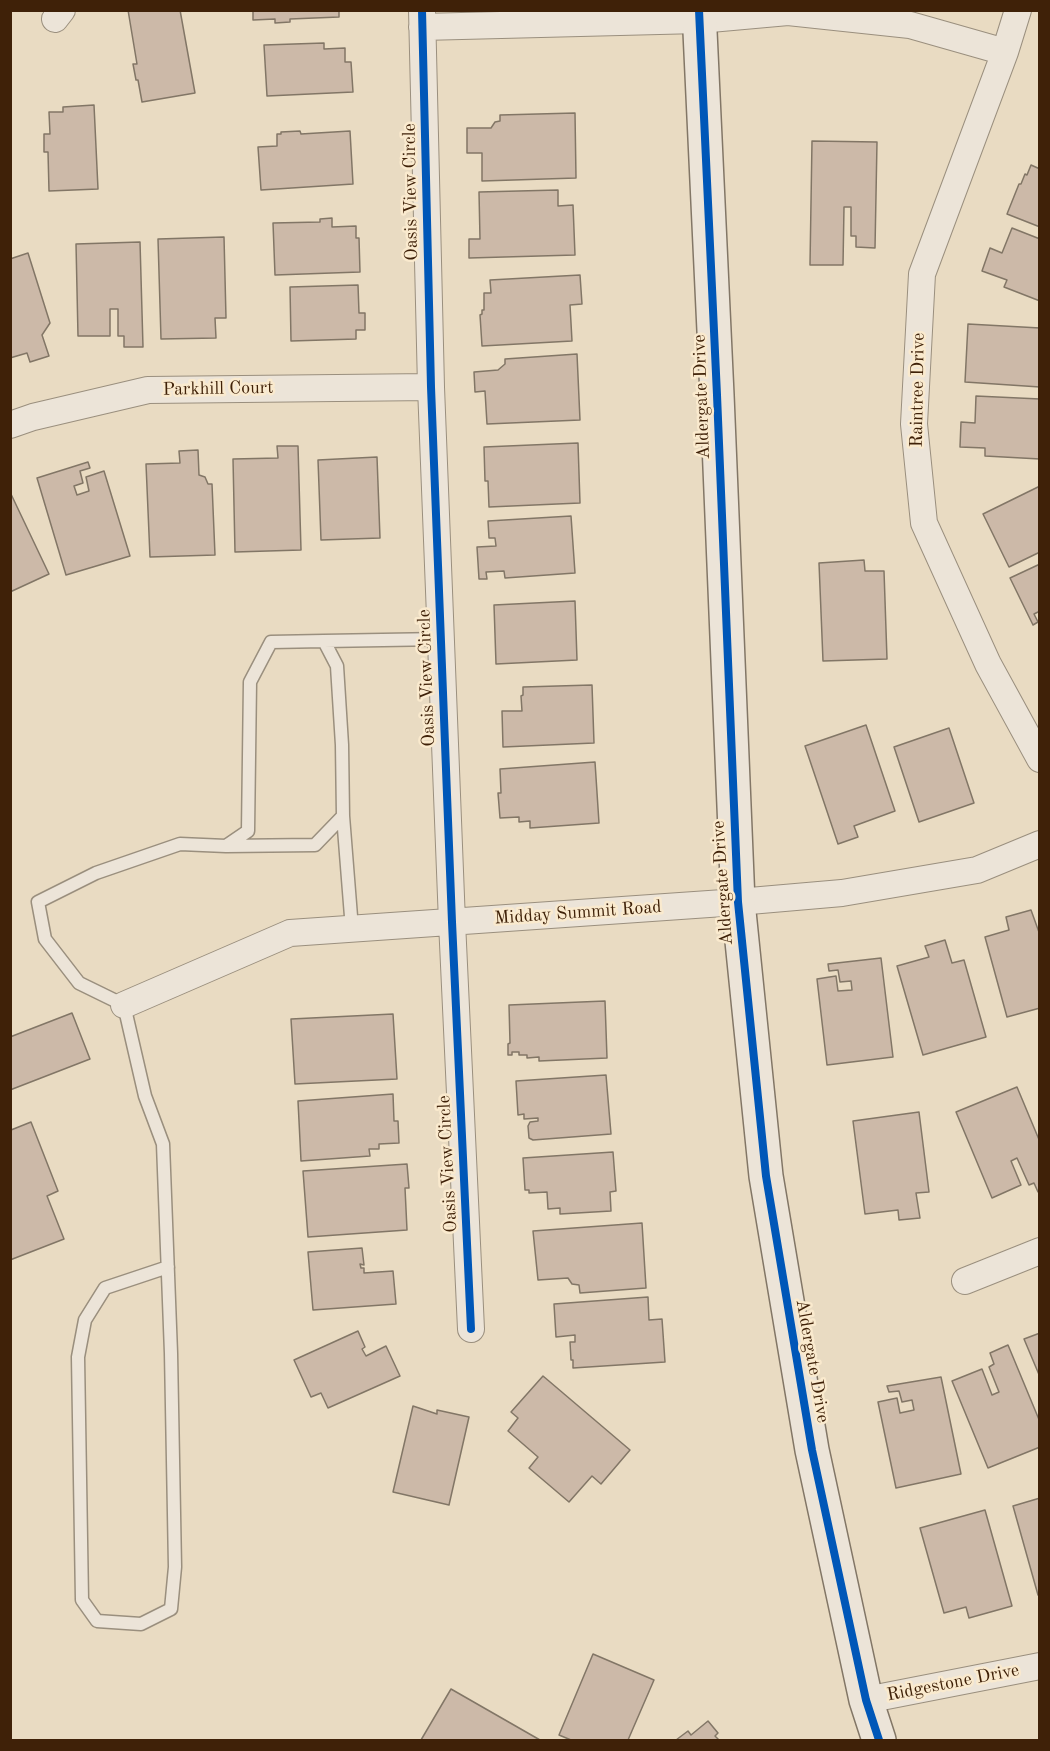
<!DOCTYPE html>
<html>
<head>
<meta charset="utf-8">
<style>
	body { margin:0 }
	#map { position:relative; width:1050px; height:1751px; overflow:hidden; background:#e9dbc2; font-family:"Old Standard TT",serif }
	canvas { display:block }
	.frame { position:absolute; inset:0; border:12px solid #3f2108; pointer-events:none }
</style>
</head>
<body>
<div id="map">
<canvas width="1050" height="1751"></canvas>
<div class="frame"></div>
</div>
<script>
const c = document.querySelector('canvas').getContext('2d');
c.lineJoin = 'round';
function fill(path, color) { c.fillStyle = color; c.fill(path, 'evenodd'); }
function strokePath(path, color, width, dash) { c.strokeStyle = color; c.lineWidth = width; c.lineCap = dash ? 'butt' : 'round'; c.setLineDash(dash || []); c.stroke(path); }
function drawText(font, color, halo, rows, align = 'center') {
  c.font = font + ' "Old Standard TT",serif'; c.lineWidth = 5; c.setLineDash([]); c.textBaseline = 'middle'; c.strokeStyle = halo; c.fillStyle = color; for (const [text, x, y, turn = 0] of rows) {
    c.save(); c.translate(x, y); c.rotate((+turn || 0) * Math.PI / 180); c.textAlign = isNaN(turn) ? turn : align; if (halo) c.strokeText(text, 0, 0); c.fillText(text, 0, 0); c.restore();
  }
}
const building = new Path2D(`
	M128,10h52l15,83 -53,9 -4,-22h-2l-3,-16h4z
	M253,10h86v7l-49,2v3l-15,1v-4l-22,1z
	M324,43v6l21,-1v14h6l2,30 -86,4 -3,-51z
	M94,105l4,84 -49,2 -1,-39h-4v-18h6l-1,-22h14v-5z
	M575,113l1,65 -94,3v-28h-15v-25h24l4,-6 5,-1v-6z
	M300,131l1,3 49,-3 3,53 -92,6 -3,-43 19,-1v-12h4v-2z
	M812,141l65,1 -2,106 -19,-1v-11h-5v-29h-7l-1,58h-33z
	M1031,165l9,4v58l-33,-13 12,-30h2l4,-10 2,1z
	M558,190v16l15,-1 2,50 -106,3v-19h11l-1,-47z
	M332,218v9l24,-1v12h3l1,34 -85,3 -2,-52 47,-1v-3z
	M1012,228l28,11v62l-36,-14 3,-7 -25,-9 8,-23 12,5z
	M224,237l2,81h-11l1,20 -55,1 -3,-100z
	M140,242l3,105h-19v-11h-6v-27h-8v27h-32l-2,-92z
	M28,253l22,70 -8,12 7,21 -19,6 -3,-9 -17,5v-99z
	M580,275l2,29 -12,1 2,36 -90,5 -2,-31 2,-1v-4h2v-17h7l-1,-13z
	M358,285l1,28h6v17h-9v9l-65,2 -1,-54z
	M968,324l72,4v59l-75,-5z
	M577,354l3,66 -93,4 -2,-33 -10,1 -1,-20 24,-2 7,-6v-5z
	M976,396l64,3v60l-55,-3v-8l-25,-1 1,-25 14,1z
	M578,443l2,60 -91,4 -1,-26h-3l-1,-34z
	M277,446h21l3,104 -66,2 -2,-93 45,-1z
	M198,450l1,25 6,2 3,7h4l3,71 -65,2 -4,-93 34,-1 -1,-12z
	M377,457l3,81 -59,2 -3,-80z
	M88,462l2,6 -10,3 3,12 -9,3 3,9 12,-4 -3,-14 18,-6 26,85 -64,19 -29,-97z
	M1040,486v66l-31,15 -26,-53z
	M10,492l39,82 -39,18z
	M571,516l4,57 -70,5 -1,-7 -18,1 1,7h-8l-2,-32 19,-1 -1,-8h-6l-1,-17z
	M864,560l1,11h19l3,88 -64,2 -4,-98z
	M1040,564v47l-6,3 4,8 -5,3 -23,-47z
	M575,601l2,59 -81,4 -2,-59z
	M592,685l2,58 -91,4 -1,-36h20l-1,-15 2,-1v-8z
	M866,725l29,86 -41,15 4,11 -20,7 -33,-98z
	M949,728l25,75 -55,19 -25,-75z
	M595,762l4,61 -69,5v-7l-11,1v-5l-19,1 -2,-25h3l-1,-24z
	M1031,910l9,25v73l-33,9 -22,-80 24,-7 -3,-13z
	M945,940l7,23 12,-3 22,77 -63,18 -26,-89 32,-9 -4,-11z
	M881,958l12,99 -66,8 -10,-86 19,-3 2,15 14,-1 -1,-9 -11,1 -2,-12 -9,1 -1,-7z
	M605,1001l2,57 -68,3v-4l-12,1v-3h-8v-3h-7v3h-4v-11l2,-1 -1,-38z
	M72,1013l18,46 -80,31v-53z
	M393,1014l4,65 -102,5 -4,-65z
	M606,1075l5,59 -78,6 -4,-2 -1,-12 2,-4 8,-1v-3l-14,1v-5l-6,1 -2,-34z
	M1017,1087l23,55v50h-2l-4,-9 -5,2 -12,-27 -6,3 10,24 -29,13 -36,-86z
	M393,1094l1,27h4l1,22 -20,1v5h-10l1,7 -69,5 -3,-60z
	M919,1112l10,80 -13,1 4,25 -21,2 -1,-10 -33,4 -12,-93z
	M31,1122l27,69 -11,5 17,43 -54,21v-132l1,2z
	M613,1152l3,39 -6,1 1,19 -51,3v-6l-12,1 -1,-17 -18,1v-3h-4l-2,-32z
	M407,1164l2,24h-4l2,42 -99,7 -5,-66z
	M642,1223l4,65 -66,5 -1,-8 -7,-1 -4,-6 -30,2 -5,-49z
	M362,1248l2,17 -4,-1 1,4h3v5l29,-2 3,33 -83,6 -5,-58z
	M648,1297l1,23 13,-1 3,43 -92,6v-8h-2l-1,-18h5v-7l-19,2 -2,-33z
	M358,1331l7,16 -3,2 4,7 20,-10 14,30 -72,32 -7,-15 -10,4 -17,-37z
	M1040,1333v44l-16,-38z
	M1008,1345l32,77v25l-52,21 -36,-87 30,-12 10,26 7,-3 -10,-25 5,-3 -4,-11z
	M543,1376l87,74 -29,34 -9,-8 -23,26 -40,-34 9,-11 -30,-26 10,-13 -7,-6z
	M941,1377l20,97 -65,14 -18,-86 19,-4 3,15 14,-3 -2,-10 -10,2 -3,-11 -10,1 -2,-6z
	M413,1406l24,8v-4l32,7 -20,88 -56,-13z
	M1040,1498v97h-2l-25,-89z
	M985,1510l27,96 -43,12 -3,-11 -22,6 -24,-85z
	M593,1654l61,26 -26,60h-57l-12,-5z
	M451,1689l89,51h-119z
	M708,1721l10,12 -3,3 4,4h-43l12,-9 3,4z`);
fill(building, '#ccb9a8');
strokePath(building, '#827666', 1.5);
const lane = new Path2D(`
	M324,641l117,-2
	M343,816l9,113
	M168,1267l-63,21 -20,32 -7,37 4,243 15,21 44,3 30,-15 4,-42 -4,-214 -8,-209 -18,-48 -21,-91 -45,-22 -34,-44 -7,-37 58,-29 84,-29 46,2 22,-15 2,-149 21,-40 53,-1 13,25 5,79 1,71 -28,29 -89,1`);
const street = new Path2D(`
	M422,10l9,377 21,535 19,407
	M1018,10l-13,42 -83,222 -8,150 10,99 64,141 52,95
	M55,19l7,-9
	M422,27l277,-7 89,-8 122,13 95,27
	M10,425l23,-8 115,-27 283,-3
	M124,1005l166,-72 448,-31 104,-9 135,-23 63,-26
	M965,1281l75,-30
	M866,1700l174,-34`);
const secondary = new Path2D(`
	M699,10l18,385 21,507 28,274 46,274 54,250 13,40`);
strokePath(lane, '#9a8f7e', 15);
strokePath(street, '#9a8f7e', 28);
strokePath(secondary, '#827666', 36);
strokePath(lane, '#ece4d8', 12);
strokePath(street, '#ece4d8', 26);
strokePath(secondary, '#ece4d8', 33);
strokePath(new Path2D(`
	M422,10l9,377 21,535 19,407
	M699,10l18,385 21,507 28,274 46,274 54,250 13,40`), '#0057b8', 8);
drawText('18px', '#3f2108', '#faeace', [
	["Oasis View Circle",411,192,-91],
	["Parkhill Court",218,389,-1],
	["Raintree Drive",918,390,-89],
	["Aldergate Drive",702,397,-92],
	["Oasis View Circle",427,678,-92],
	["Aldergate Drive",723,883,-94],
	["Midday Summit Road",578,913,-4],
	["Oasis View Circle",448,1164,-93],
	["Aldergate Drive",812,1361,80],
	["Ridgestone Drive",953,1683,-11]
]);
</script>
</body>
</html>
